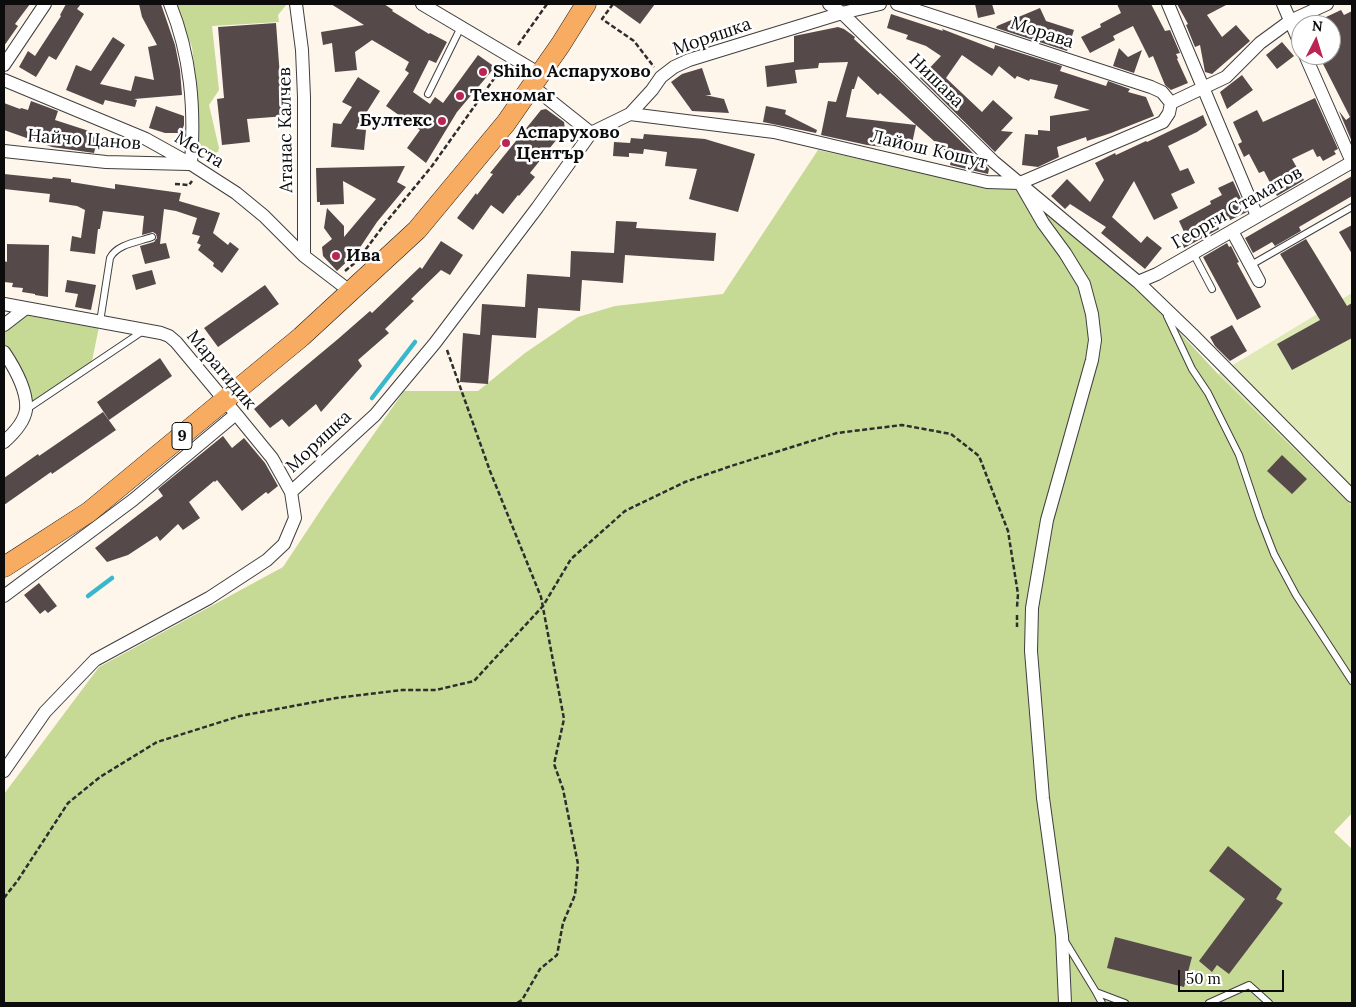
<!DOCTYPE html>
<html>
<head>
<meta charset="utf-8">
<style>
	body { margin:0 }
	#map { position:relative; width:1356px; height:1007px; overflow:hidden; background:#fff6eb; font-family:Lora,serif }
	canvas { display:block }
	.frame { position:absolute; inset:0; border:5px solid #0c0c0c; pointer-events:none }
	.north { position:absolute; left:1291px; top:15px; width:50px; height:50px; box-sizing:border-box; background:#fff; border:1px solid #9e9e9e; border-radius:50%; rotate:5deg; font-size:14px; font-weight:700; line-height:20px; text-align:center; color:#0c0c0c }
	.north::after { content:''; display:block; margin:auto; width:18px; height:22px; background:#bb2554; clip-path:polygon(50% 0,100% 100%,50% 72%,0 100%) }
	.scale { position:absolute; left:1178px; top:970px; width:106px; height:22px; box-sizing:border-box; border:2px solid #0c0c0c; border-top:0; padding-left:6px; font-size:15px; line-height:18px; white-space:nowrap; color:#0c0c0c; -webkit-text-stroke:4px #fff; paint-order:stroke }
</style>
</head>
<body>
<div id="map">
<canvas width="1356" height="1007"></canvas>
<div class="frame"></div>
<div class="north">N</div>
<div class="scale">50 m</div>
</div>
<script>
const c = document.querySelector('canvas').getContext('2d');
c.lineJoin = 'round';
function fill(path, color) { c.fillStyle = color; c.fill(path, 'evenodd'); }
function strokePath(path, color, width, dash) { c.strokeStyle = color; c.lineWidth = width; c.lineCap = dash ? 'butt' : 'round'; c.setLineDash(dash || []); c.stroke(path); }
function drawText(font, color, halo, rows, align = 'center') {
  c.font = font + ' Lora,serif'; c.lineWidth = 5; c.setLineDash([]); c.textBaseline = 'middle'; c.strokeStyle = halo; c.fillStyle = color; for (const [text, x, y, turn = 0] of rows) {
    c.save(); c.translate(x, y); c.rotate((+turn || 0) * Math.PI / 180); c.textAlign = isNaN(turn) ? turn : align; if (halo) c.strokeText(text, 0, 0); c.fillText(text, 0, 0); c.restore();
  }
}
fill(new Path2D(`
	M1352,293v213l-134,-132z`), '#dee9b6');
fill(new Path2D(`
	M175,4h112l-9,11 1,7 -67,4 7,64 -10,15 10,43 -1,4 -6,2h-7l-6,-8 -3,-65 -4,-34z
	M818,150l166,36 36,2 137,120 61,66 134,132v307l-18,19 18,17v154h-1348v-209l95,-127 184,-100 43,-65 78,-111h74l47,-38 53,-36 37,-11 108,-12z
	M26,308l74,14 -9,44 -65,44 -22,-58v-27z`), '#c6d995');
strokePath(new Path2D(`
	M372,398l43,-56
	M88,596l24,-18`), '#38b8cd', 4.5);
fill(new Path2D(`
	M4,4h26l-15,20 3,2 -14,20z
	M66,4h15l-4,5 7,5 -28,46 -7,-4 -13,21 -17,-10 9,-16 7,5 26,-40 -1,-1z
	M139,4h22l1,3 13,38 5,25 2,25 -48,4 3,1 -2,7 -30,-7 -2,5 -37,-15 10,-25 15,6 22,-34 12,8 -25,39 31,7 4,-15 19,4 -6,-33 9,-2 -15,-28z
	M331,4h53l9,6 -1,1 37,23 1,-1 17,9 -11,21 -7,-3 -16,32 17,12 5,-7 8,6 35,-48 17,12 -38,45 -31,51 -19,-15 13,-18 -34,-24 23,-33 -4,-3 4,-8 -37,-22 -17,12 2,18 -22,2 -3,-29 -9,2 -2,-13 43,-7z
	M612,4h43l-15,20z
	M975,4h17l3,10 -17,4z
	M1117,4h34l14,27 5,-1 10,23 -4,1 2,4 -1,1 11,24 -17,7 -6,-5 -12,-29 -4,2 -16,-32 -20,10 2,4 -25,13 -9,-16 20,-10 -1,-3 21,-11z
	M1177,4h51l-21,11 15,22 14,-12 14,16 -38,33 -7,-2 -5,-27 -5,2 -9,-22 2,-1z
	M1040,8l6,13 28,9 -7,21 -71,-23 1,-2z
	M1341,10l3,5 8,-4v131l-13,-31 7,9 4,-3 -29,-57 10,-5v-30h-22z
	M891,14l52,17 -1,-2 52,20 1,-4 67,21 -2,5 46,15 2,-5 22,8 -2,3 18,5 8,19 -43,17 -24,8 -1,-4 -29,10 2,10 -21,10 -16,-2 3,-31 13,1v-5l12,1v-15l40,-6 -36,-12 4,-13 -28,-6 -1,2 -12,-5 -2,3 -16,-13 -7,10 -30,-21 -16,23 36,34 11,-12 20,18 -12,13 12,1 -18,20 -75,-74 21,-22 -15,-10 -20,-7 2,-4 -21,-7z
	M276,23l4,54 8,-1 3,29 -6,1 1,10 -39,3 3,23 -28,3 -5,-46 7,-1 -6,-71z
	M838,27l6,2 11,8 -1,2 43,39 92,91 -1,5 -38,-9 2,-8 -36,-32 -6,28 -13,-3v-1l-30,-4 -46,-10 7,-34 8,1 12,-40 -29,1 -1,5 -23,2 2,13 -30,4 -2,-21 29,-4v-26zM858,76l20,19 2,-2 36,32 -70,-8 6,-28h2z
	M1282,42l12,14 -17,13 -11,-14z
	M1119,48l9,9 14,-7 -8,23 -21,-7z
	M702,68l9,27h-6l19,4 5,14 -37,-2 -21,-29 11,-8z
	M1242,75l11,15 -26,19 -7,-17z
	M358,77l22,14 -24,38 10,1 -2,20 -33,-3 2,-24 8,1 11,-17 -10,-5z
	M1315,98l23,51 -4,2 2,3 -13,7 -3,-5 -3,1 -4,-8 -21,10 12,21 -27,16 -13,-25 -5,2 -10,-19 -5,3 -6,-13 4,-2 -9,-20 24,-12 6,12z
	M31,101l27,10 -3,9 34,11 -1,4 10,3 -4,15 -42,-6 -48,-17v-27l16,6 1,-1 7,2z
	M156,106l28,10v9l-3,8h-16l-16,-5z
	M766,106l20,4 -1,4 32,16 -1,3 -53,-11z
	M546,109l18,13 1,7 -35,44 5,4 -16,19 -1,-1 -15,19 -12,-9 -18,25 -16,-12 19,-25 1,2 16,-21 -3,-1 51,-63z
	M1203,115l4,10 -10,7 -29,14 12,25 8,-3 7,15 -24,11 7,14 -24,12 -20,-39 -22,36 29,26 6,-7 15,12 -17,21 -44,-36 5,-6 -36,-23 -5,5 -14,-13 16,-17 23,23 14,-22 -9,-17 20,-10 1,2 30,-14 1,1z
	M644,134l61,5 50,15 -17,58 -49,-13 8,-30 -32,-3 2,-14 -23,-3 -1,5 -14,-1v4l-16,-1 1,-14 16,1 1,-5 12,1z
	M405,166l-8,16 9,5 -29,35 -20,30 -20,19 -14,-15 -1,-9 10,-8 -8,-11 3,-20 17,18v11l32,-38 -33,-18 1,23 -24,1v-3h-3l-1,-34z
	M4,174l48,5 1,-2 18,2v3l44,7v-5l66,9 -2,8 41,12 -7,20 15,12 2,-3 9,7 -17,24 -9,-7 1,-3 -16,-13 3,-5 -4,-2 3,-7 -8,-2 5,-16 -21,-7 -12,-2 -4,35 6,-1 4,15 -25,6 -5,-18 14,-4 3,-4 -1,-4 -3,-2 -11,3 2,-19 -41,-5 -3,18h-2l-3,25 -25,-3 2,-15 9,2 4,-28 -8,-4 -28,-4 1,-8 -46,-5z
	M1352,176v20l-53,31 2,4 -26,15 -3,-4 -19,11 -8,-15z
	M1233,181l14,31 -29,14 1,3 -35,19 -5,-11 6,-3 -6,-13 32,-17 -1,-3 12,-6 -4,-7z
	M616,221l21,1 -1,6 80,5 -2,28 -89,-6 -2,28 -41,-3 -2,31 -42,-3 -2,30 -44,-3 -4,49 -28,-2 3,-49 17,2 2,-31 43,3 2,-33 43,3 1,-26 43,2z
	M1352,225v29l-13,-22z
	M1306,239l41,67 5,-3v35l-60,32 -15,-26 43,-24 -40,-66z
	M441,241l22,14 -13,20 -9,-5 -30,29 3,2 -29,28 4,4 -31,27 4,6 -41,46 -5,-8 -27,23 -7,-8 -12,9 -16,-19 84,-70 32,-28 2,2 48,-46 2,2z
	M1227,243l2,4 2,-1 8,16 -2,1 24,44 -24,13 -34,-63z
	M7,244l42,1 -1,52 -13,-2v-1l-13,-2 1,-4 -11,-1 1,-4 -9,-1v-21l3,1z
	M152,270l4,14 -20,6 -4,-15z
	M67,280l29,5 -5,25 -16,-3 3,-13 -13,-2z
	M265,285l14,19 -61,43 -14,-19z
	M1232,325l15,26 -17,10 -15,-15 -5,-9z
	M160,358l12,18 -63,44 -12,-18z
	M103,412l13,18 -64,44 -1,-2 -47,33v-27l34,-24 1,2z
	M223,436l9,12 12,-10 21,25 13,23 -10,8 -2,-2 -24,19 -25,-31 -2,2 -1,-1 -25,21 11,16 -17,12 -5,-6 -18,17 -3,-5 -29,19 -21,7 -12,-14 68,-52 -5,-7z
	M1282,455l25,24 -15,15 -25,-23z
	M39,583l18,23 -9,7 -3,-3 -5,4 -16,-19z
	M1228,846l54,43 -6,10 7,4 -54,71 -12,-9 -5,7 -13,-11 46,-62 -36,-28z
	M1115,937l77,20 -8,30 -77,-19z`), '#554a49');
const service = new Path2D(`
	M428,94l33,-67
	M1193,253l19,36
	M1251,265l101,-58
	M1167,316l25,53 16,24 31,62 21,63 14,36 22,41 56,86
	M100,322l10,-64c7,-14 28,-16 42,-21
	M27,409l116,-78
	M1065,941l31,51 29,11
	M1096,992l6,11
	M1209,1003l40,-18 20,18`);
const minor = new Path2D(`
	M170,4c21,52 25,104 21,160
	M296,4l6,46 2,47v159
	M422,4l118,70
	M829,4l13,9 152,149 144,120 54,52 160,162
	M897,4l254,83 11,5 9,11
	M1168,4l89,212
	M1283,4l18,42
	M1305,55l47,107
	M4,65l41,-61
	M4,80l142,59 45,25 45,29 28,23 40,40 47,36
	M532,86l59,47
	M630,114l22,-24 9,-13 13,-10 15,-7 153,-47 38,-9
	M4,151l102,11 83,2
	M1020,183l23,40 22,30 19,31 8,30 3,26 -3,20 -45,160 -15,88 -1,43 12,147 19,138 3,67
	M1232,231l27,50
	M1138,282l19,-8 195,-112
	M4,304l157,29 8,3 7,6 60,72 36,44 19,34
	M4,325l22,-17
	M4,352c10,15 24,39 22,58 -2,13 -13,24 -22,32
	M4,596l129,-96 103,-86
	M4,771l41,-59 50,-52 114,-62 58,-38 17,-16 11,-26 -4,-26 84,-77 60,-72 102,-135 54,-75 39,-19 144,18 213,50 33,1 143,-61 6,-9 2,-10 55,-26 34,-34 30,-22 37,-17`);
const primary = new Path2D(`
	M4,567l85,-55 212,-175 116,-107 89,-107 55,-79 25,-40`);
strokePath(service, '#3f3f3f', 8);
strokePath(minor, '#3f3f3f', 14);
strokePath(primary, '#1d1d1d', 21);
strokePath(new Path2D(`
	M613,4l-11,15 32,22 20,26
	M518,45l29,-41
	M175,184l14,1 3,-4
	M345,271l12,-10 30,-40 45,-55 71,-100
	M447,350l43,121 51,126 23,122 -10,45 9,25 15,75 -3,31 -12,28 -6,32 -17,14 -18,31 -5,3
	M1017,615v12
	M4,898l14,-18 50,-77 32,-26 57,-35 83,-26 96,-18 66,-8h34l38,-9 69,-75 28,-47 54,-48 60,-29 46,-16 106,-33 65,-8 49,9 28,22 29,75 10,63 -1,13`), '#2e2e2e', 2.5, [5, 2.5]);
strokePath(service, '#fff', 6);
strokePath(minor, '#fff', 12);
strokePath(primary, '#f8ac62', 20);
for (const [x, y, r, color] of [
	[483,72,5,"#bb2554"],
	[460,96,5,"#bb2554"],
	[442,121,5,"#bb2554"],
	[506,143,5,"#bb2554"],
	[336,256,5,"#bb2554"]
]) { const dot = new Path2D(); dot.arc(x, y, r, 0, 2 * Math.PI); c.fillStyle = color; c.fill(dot); strokePath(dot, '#fff', 2); }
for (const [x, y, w] of [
	[182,436,20]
]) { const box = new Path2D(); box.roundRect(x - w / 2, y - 13.5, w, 27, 4); c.fillStyle = '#fff'; c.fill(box); strokePath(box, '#0c0c0c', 1); }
drawText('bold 16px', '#0c0c0c', null, [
	["9",182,436]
]);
drawText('18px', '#0c0c0c', '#fff', [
	["Морава",1042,33,18],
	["Моряшка",712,37,-19],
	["Нишава",936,81,44],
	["Атанас Калчев",286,130,-91],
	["Найчо Цанов",84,140,4],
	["Места",199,150,31],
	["Лайош Кошут",929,150,13],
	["Георги Стаматов",1237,208,-30],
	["Марагидик",221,370,50],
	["Моряшка",319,442,-43]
]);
drawText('bold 18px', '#0c0c0c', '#fff', [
	["Shiho Аспарухово",493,72],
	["Техномаг",470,96],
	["Бултекс",432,121,"right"],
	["Аспарухово",516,133],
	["Център",516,154],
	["Ива",346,256]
], 'left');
</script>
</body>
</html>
